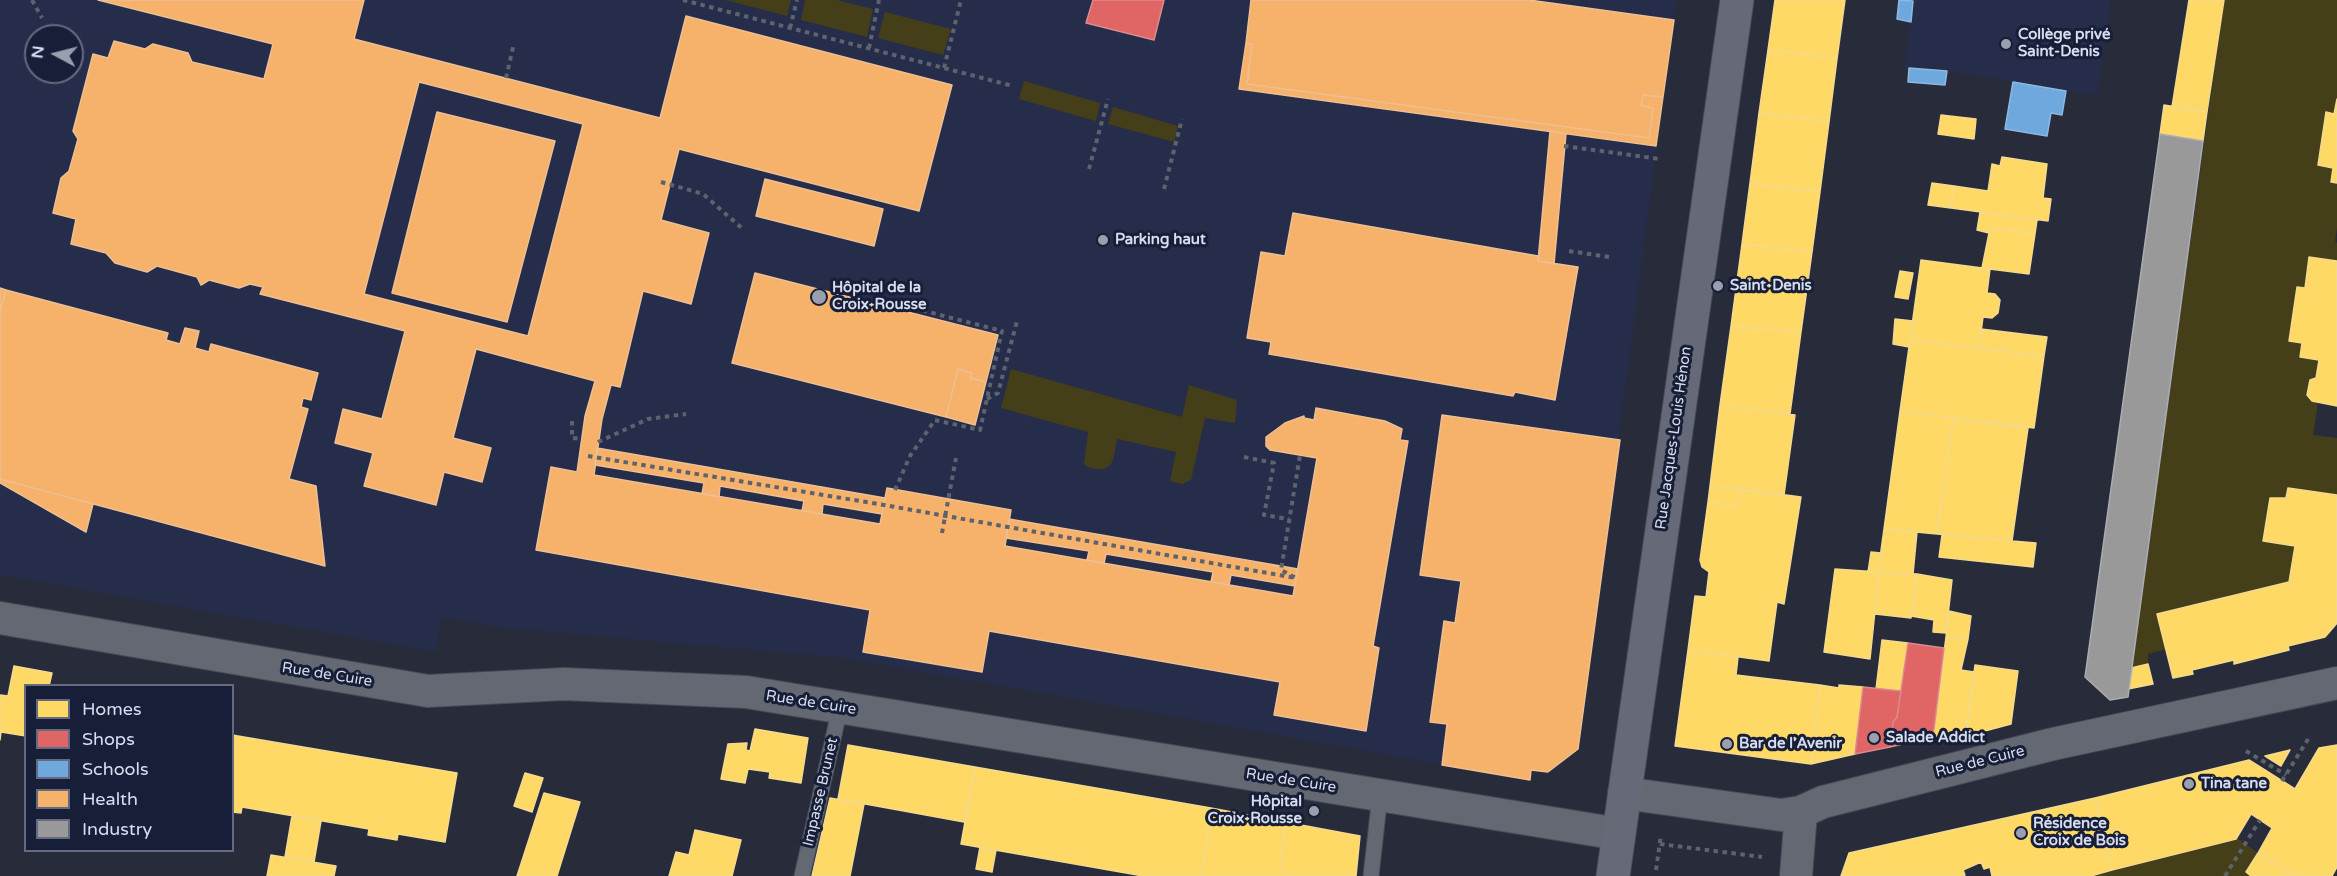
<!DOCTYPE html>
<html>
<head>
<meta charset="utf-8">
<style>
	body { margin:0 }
	#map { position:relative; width:2337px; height:876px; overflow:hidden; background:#282c3a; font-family:"Varela Round",sans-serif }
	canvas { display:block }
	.legend { position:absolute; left:24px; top:684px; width:210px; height:168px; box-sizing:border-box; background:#171e37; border:2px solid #646a81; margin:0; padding:8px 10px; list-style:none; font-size:18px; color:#d7ddef }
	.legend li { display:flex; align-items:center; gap:12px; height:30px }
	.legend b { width:30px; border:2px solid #646a81 }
	.north { position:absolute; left:24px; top:24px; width:60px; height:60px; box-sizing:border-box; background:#171e37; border:2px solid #646a81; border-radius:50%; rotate:277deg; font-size:16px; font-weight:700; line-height:24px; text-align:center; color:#d7ddef }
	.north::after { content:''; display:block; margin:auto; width:21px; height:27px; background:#9a9fb0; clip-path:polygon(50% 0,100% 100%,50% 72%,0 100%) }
</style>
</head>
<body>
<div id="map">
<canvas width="2337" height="876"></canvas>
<ul class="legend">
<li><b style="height:16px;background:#ffd966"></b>Homes</li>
<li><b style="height:16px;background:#e06666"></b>Shops</li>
<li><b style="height:16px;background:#6fa8dc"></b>Schools</li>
<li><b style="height:16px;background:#f6b26b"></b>Health</li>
<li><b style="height:16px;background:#999"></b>Industry</li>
</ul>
<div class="north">N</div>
</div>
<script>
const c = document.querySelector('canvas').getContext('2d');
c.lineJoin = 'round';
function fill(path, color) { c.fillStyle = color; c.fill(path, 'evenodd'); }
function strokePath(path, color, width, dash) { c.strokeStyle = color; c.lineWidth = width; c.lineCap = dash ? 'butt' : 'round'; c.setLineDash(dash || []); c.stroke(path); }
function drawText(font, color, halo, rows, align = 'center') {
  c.font = font + ' "Varela Round",sans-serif'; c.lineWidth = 6; c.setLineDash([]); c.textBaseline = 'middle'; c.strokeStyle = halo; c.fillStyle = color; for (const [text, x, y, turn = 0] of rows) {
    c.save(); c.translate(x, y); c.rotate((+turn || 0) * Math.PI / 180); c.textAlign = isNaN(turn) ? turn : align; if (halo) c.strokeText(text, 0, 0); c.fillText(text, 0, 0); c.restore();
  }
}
fill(new Path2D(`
	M0,0h1676l-98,749 -30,23 -16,-2 -2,10 -685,-122 -341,-30 -63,-11 -5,35 -436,-77zM36,36h36v36h-36z
	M1913,0h198l-14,95 -150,-24 -43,-4z`), '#252d4a');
fill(new Path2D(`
	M726,0h65l-4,16z
	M805,0h32l36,9 -6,28 -66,-17z
	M2224,0h113v99l-3,15 -7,-2 -9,53 15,3 -2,13 6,2v45l-2,13 2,2v18l-28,-4 -4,31 -8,-1 -8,54 13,2 -2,14 19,3 -3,18 -6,2 -3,15 5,6 6,1 -5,33 24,3v57l-48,-7 -3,10h-16l-7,42 32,6 -6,36 -131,32 8,35 -18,5v10l-17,4z
	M885,12l66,17 -8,26 -65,-17z
	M1024,81l76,22 -4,18 -77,-22z
	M1113,107l65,19 -4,16 -66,-18z
	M1011,369l171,48 7,-32 48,15 -2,23 -30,-5 -14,62 -9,4 -12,-3 6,-29 -59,-13c-3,12 -1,32 -19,30 -6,0 -9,-1 -14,-5l4,-32 -87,-24z
	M2237,838l21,15 -7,23h-160z`), '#443f19');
const homes = new Path2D(`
	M1775,0h70l-8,59 -69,-9z
	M2189,0h35l-17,112 -35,-5z
	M1768,50l69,9 -8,63 -70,-9z
	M2337,99v84l-6,-1 2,-14 -15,-3 8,-53 8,2z
	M2164,105l43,7 -4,29 -43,-7z
	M1759,113l70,9 -9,70 -70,-9z
	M1941,115l35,4 -2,20 -36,-5z
	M2002,157l45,7 -4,34 8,1 -3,22 -97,-13 3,-22 34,5 4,-27 8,2z
	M1750,183l70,9 -8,60 -70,-8z
	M1932,183l22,3 -3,22 -23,-3z
	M1980,212l57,8 -2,14 -45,-6 -1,5 -12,-3z
	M1990,228l45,6 -6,40 -47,-6z
	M1742,244l70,8 -11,80 -70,-6z
	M2309,257l28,4v145l-25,-5 -5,-6 3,-15 6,-2 3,-18 -19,-3 2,-14 -13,-2 8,-54 8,1z
	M1921,260l69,9 -3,24 8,1 5,6 -2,13 -6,5 -9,-1 -4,31 -69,-8z
	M1900,271l13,2 -5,26 -13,-2z
	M1895,319l18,2 -4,26 -16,-3z
	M1731,326l70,6 -11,82 -70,-9z
	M1981,329l66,8 -3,19 -65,-8z
	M1910,340l134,16 -10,72 -134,-17z
	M1720,405l75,10 -11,80 -74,-9z
	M1900,411l53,7 -16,116 -53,-5z
	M1953,418l75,10 -16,113 -75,-7z
	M1710,486l31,3 -3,17 -30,-4z
	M2288,488l49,7v128l-12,14 -37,9 1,4 -55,14v-4l-42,10 1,4 -20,4 -16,-64 132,-32 6,-36 -32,-5 7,-43h16z
	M1741,489l60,8 -17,107 -7,-2 -8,59 -81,-11 7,-54 11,1 3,-25 -7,-5 -2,-7 8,-58 30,4z
	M1884,529l33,3 -4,42 -35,-2z
	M1942,535l94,8 -3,24 -94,-10z
	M1871,552l10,1 -3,19h-10z
	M1835,569l44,3 -9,87 -46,-7z
	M1879,572l38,2 -6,44 -36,-4z
	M1917,574l35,6 -6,53 -13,-1 1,-12 -23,-4z
	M1949,611l22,5 -3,23 -22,-2z
	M1946,637l22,2 -7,31 13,2 -8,58 -33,7z
	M1882,640l26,3 -7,48 -25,-2z
	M1688,650l50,7 -2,18 84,10 -9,79 -136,-18z
	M2148,664l5,20 -25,5 3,-21z
	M1975,665l43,6 -7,53 -45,12z
	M14,666l38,7 -3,13h-23v50l-25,-4 -1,8v-45l8,1z
	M1820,685l19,3v-3l24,2 -8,67 -44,10z
	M755,729l53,9 -7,45 -32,-5 1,-6 -22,-3 -3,14 -24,-4 7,-35 19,-1 -1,7 4,1z
	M232,735l225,38 -12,69 -47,-8 -1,6 -29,-5 1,-6 -127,-22 -1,6 -9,-1z
	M848,745l127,22 -11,55 -126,-23z
	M2337,745v122l-5,9h-36l-38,-23 14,-25 -21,-14 -15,25 -124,31 -17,-72 154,-38 46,29 24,-41z
	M2290,750l-9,16 -16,-10z
	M975,767l236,41 -9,68h-59l-182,-32z
	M525,773l18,5 -11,34 -18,-6z
	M544,793l36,9 -23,74h-40z
	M830,798l34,6 -14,72h-38z
	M2095,798l17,72 -21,6h-99l-2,-9 -6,2 -3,-7 -18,8 2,5 -3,1h-121l8,-23z
	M1211,808l74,14 -5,48 9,2 -1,4h-86z
	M292,816l29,5 -7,41 -29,-5z
	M1285,822l75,14 -4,40h-68l1,-4 -9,-2z
	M695,830l46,10 -9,36h-63l7,-24 13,3z
	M980,847l16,3 -4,22 -16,-3z
	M2258,853l38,23h-45l-5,-4z
	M271,855l65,11 -2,10h-67z`);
fill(homes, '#ffd966');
strokePath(homes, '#f3da8f', 1.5);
const shops = new Path2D(`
	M1093,0h71l-10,40 -68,-17z
	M1908,643l36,5 -11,89 -43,10 3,-25 4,-5z
	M1863,687l38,4 -4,26 -4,5 -3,25 -35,7z`);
fill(shops, '#e06666');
strokePath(shops, '#dd8a8f', 1.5);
const schools = new Path2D(`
	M1899,0l14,1 -2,21 -14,-3z
	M1909,68l38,3 -2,14 -37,-3z
	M2013,82l53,9 -4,24 -11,-2 -4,23 -42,-7z`);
fill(schools, '#6fa8dc');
strokePath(schools, '#8eb8e2', 1.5);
const health = new Path2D(`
	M98,0h266l-10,39 306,79 26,-102 266,69 -33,126 -240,-62 -18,71 48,13 -18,71 -48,-13 -23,96 -9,-2 -9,34 -8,56 286,49 7,-36 124,22 -6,36 288,50 24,-138 -47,-8 -4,-4v-9l19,-14 19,-7v2l10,2 2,-12 69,13 17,8 -2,11 8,1 -35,205 6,2 -13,83 -92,-16 6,-33 -291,-51 -7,41 -119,-20 7,-42 -334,-60 15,-83 26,5 8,-56 10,-35 -119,-32 -23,89 38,10 -9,34 -38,-10 -8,33 -72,-19 9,-33 -38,-10 8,-34 39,10 23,-88 -145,-37 3,-7 -13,-3 -11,4 -30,-8 -8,5 -4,-8 -40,-11 -10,6 -32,-9 -9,-10 -35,-9 5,-25 -23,-6 8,-35 8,-7 9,-32 -5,-8 20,-77 15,4 6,-17 31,8 8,-5 35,9 4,9 72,17 9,-35zM419,82l164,42 -55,212 -164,-42z
	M1251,0h278l145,20 -11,77 -20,-2 -2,11 12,2 -4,30 -402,-54 5,-40 -6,-1z
	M1246,43l6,1 -5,40 402,54 4,-30 -12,-2 2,-11 20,2 -7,49 -417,-57z
	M437,112l118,29 -48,181 -115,-29z
	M1550,131l16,3 -12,130 -16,-3z
	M765,179l118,30 -9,37 -118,-30z
	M1293,213l245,43v5l40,6 -23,133 -40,-8 -2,4 -244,-42 2,-12 -24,-4 14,-86 24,4z
	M755,273l243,62 -12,47 -16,-4 2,-5 -14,-4 -12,48 -214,-54z
	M0,288l6,2 -6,22z
	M6,290l162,43 -2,7 14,4 5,-16 14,3 -4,17 14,4 2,-8 107,29 -7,27 -8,-2 -2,9 7,2 -19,70 27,7 9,80 -325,-87v-167z
	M958,369l14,4 -2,5 16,4 -11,43 -29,-8z
	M1442,415l178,25 -42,309 -30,23 -17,-2 -1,10 -88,-15 5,-41 -17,-2 14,-101 11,2 6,-42 -41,-6z
	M597,448l288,50 -3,16 -59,-10 -1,10 -20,-3 2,-10 -84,-15 -1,11 -17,-3 2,-11 -109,-18z
	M0,479l93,25 -7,28 -86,-49z
	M1009,519l289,50 -3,17 -64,-11 -2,10 -18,-3 2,-10 -107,-18 -2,9 -17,-3 2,-9 -83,-13z`);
fill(health, '#f6b26b');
strokePath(health, '#edbf93', 1.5);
const industry = new Path2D(`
	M2160,134l43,7 -75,556 -18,3 -25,-23z`);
fill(industry, '#999');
strokePath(industry, '#acadb3', 1.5);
const lane = new Path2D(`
	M802,876l38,-168
	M1371,876l9,-81`);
const street = new Path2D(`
	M0,618l428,73 136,-7 182,8 873,142
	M1624,793l157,22 20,-3 22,-10 230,-58 284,-61
	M1796,876l5,-64`);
const secondary = new Path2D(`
	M1613,876l124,-876`);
strokePath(lane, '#454a56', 17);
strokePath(street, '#454a56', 34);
strokePath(secondary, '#454a56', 35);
strokePath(new Path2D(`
	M32,0l10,18
	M683,0l330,86
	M790,28l7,-28
	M869,48l10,-48
	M944,68l17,-68
	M506,78l8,-35
	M1564,146l96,13
	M1089,169l19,-70
	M661,182l42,12 41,36
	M1164,189l18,-70
	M1569,251l40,6
	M987,399l11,-6 19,-72
	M572,421v17l10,1
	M598,442l50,-23 38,-5
	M588,456l296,49 412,73 -15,-8 19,-115
	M1244,457l30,6 -10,52 25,4
	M895,490l15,-34 25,-36 45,10 22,-99 -81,-21 -1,-6
	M942,533l14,-75
	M2246,751l40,24
	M2282,781l28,-45
	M1660,844l102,13
	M1656,870l5,-35
	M2225,876l35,-56`), '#5e626d', 4, [4.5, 4.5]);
strokePath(lane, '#646873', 15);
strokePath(street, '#646873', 32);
strokePath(secondary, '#666a78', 33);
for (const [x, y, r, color] of [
	[2006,44,6,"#9a9fb0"],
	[1103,240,6,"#9a9fb0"],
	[1718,286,6,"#9a9fb0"],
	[819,297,8,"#9a9fb0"],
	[1874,738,6,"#9a9fb0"],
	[1727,744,6,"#9a9fb0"],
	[2189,784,6,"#9a9fb0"],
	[1314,811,6,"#9a9fb0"],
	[2021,833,6,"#9a9fb0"]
]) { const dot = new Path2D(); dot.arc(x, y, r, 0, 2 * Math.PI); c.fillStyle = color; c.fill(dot); strokePath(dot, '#171e37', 2); }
drawText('bold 15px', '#d7ddef', '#171e37', [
	["Collège privé",2018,35],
	["Saint-Denis",2018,52],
	["Parking haut",1115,240],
	["Saint-Denis",1730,286],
	["Hôpital de la",832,288],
	["Croix-Rousse",832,305],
	["Salade Addict",1886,738],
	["Bar de l'Avenir",1739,744],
	["Tina tane",2201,784],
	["Hôpital",1302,802,"right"],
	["Croix-Rousse",1302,819,"right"],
	["Résidence",2033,824],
	["Croix de Bois",2033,841]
], 'left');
drawText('15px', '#d7ddef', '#171e37', [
	["Rue Jacques-Louis Hénon",1674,438,-82],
	["Rue de Cuire",327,675,9],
	["Rue de Cuire",811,703,9],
	["Rue de Cuire",1980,762,-14],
	["Rue de Cuire",1291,781,9],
	["Impasse Brunet",821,792,-77]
]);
</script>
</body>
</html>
